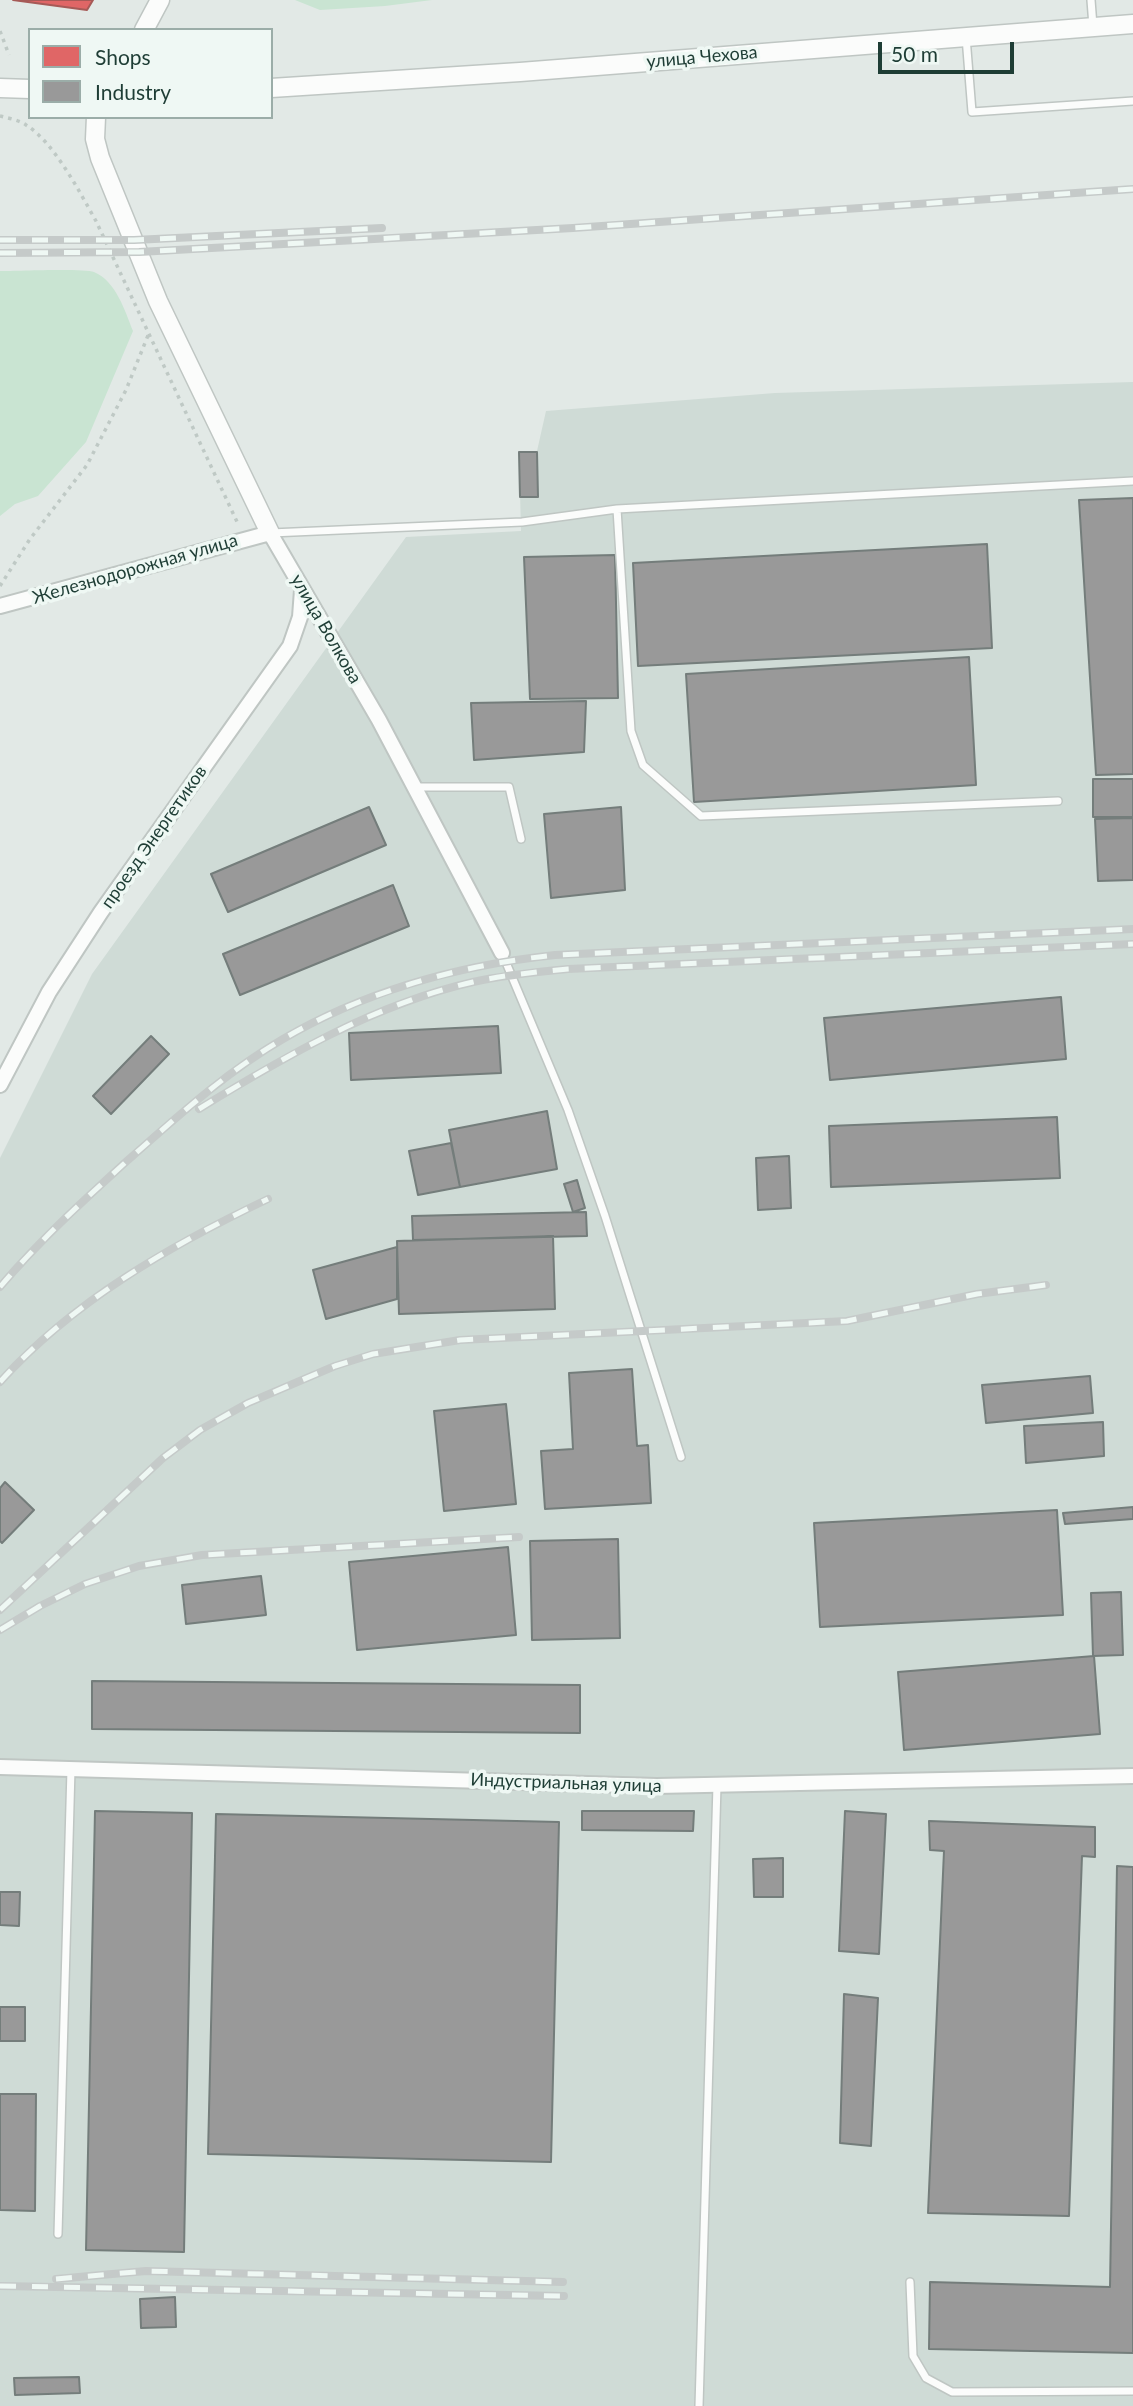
<!DOCTYPE html>
<html>
<head>
<meta charset="utf-8">
<style>
	body { margin:0 }
	#map { position:relative; width:1133px; height:2406px; overflow:hidden; background:#e2e9e6; font-family:Lato,sans-serif }
	canvas { display:block }
	.legend { position:absolute; left:28px; top:28px; width:245px; height:91px; box-sizing:border-box; background:#eff8f4; border:2px solid #9bada8; margin:0; padding:9px 12px; list-style:none; font-size:21px; color:#1e3d35 }
	.legend li { display:flex; align-items:center; gap:14px; height:35px }
	.legend b { width:35px; border:2px solid #9bada8 }
	.scale { position:absolute; left:878px; top:42px; width:136px; height:32px; box-sizing:border-box; border:4px solid #1e3d35; border-top:0; padding-left:9px; font-size:21px; line-height:24px; white-space:nowrap; color:#1e3d35; -webkit-text-stroke:5px #eff8f4; paint-order:stroke }
</style>
</head>
<body>
<div id="map">
<canvas width="1133" height="2406"></canvas>
<ul class="legend">
<li><b style="height:19px;background:#e06666"></b>Shops</li>
<li><b style="height:19px;background:#999"></b>Industry</li>
</ul>
<div class="scale">50 m</div>
</div>
<script>
const c = document.querySelector('canvas').getContext('2d');
c.lineJoin = 'round';
function fill(path, color) { c.fillStyle = color; c.fill(path, 'evenodd'); }
function strokePath(path, color, width, dash) { c.strokeStyle = color; c.lineWidth = width; c.lineCap = dash ? 'butt' : 'round'; c.setLineDash(dash || []); c.stroke(path); }
function drawText(font, color, halo, rows, align = 'center') {
  c.font = font + ' Lato,sans-serif'; c.lineWidth = 7; c.setLineDash([]); c.textBaseline = 'middle'; c.strokeStyle = halo; c.fillStyle = color; for (const [text, x, y, turn = 0] of rows) {
    c.save(); c.translate(x, y); c.rotate((+turn || 0) * Math.PI / 180); c.textAlign = isNaN(turn) ? turn : align; if (halo) c.strokeText(text, 0, 0); c.fillText(text, 0, 0); c.restore();
  }
}
fill(new Path2D(`
	M1133,382v2024h-1133v-1248l92,-184 314,-437 115,-6 -2,-79 18,-1 9,-40 229,-18z`), '#cfdbd6');
fill(new Path2D(`
	M295,0h137l-47,6 -65,4z
	M0,271c16,0 84,-3 94,1 22,9 31,39 39,59l-47,111 -48,54 -23,8 -15,12z`), '#c9e4d2');
const shops = new Path2D(`
	M13,0h80l-6,10z`);
fill(shops, '#e06666');
strokePath(shops, '#a65a57', 2);
const industry = new Path2D(`
	M519,452h18l1,45h-18z
	M1133,498v276l-37,1 -17,-275z
	M987,544l5,104 -354,18 -5,-103z
	M615,555l3,143 -88,1 -6,-142z
	M969,657l7,128 -282,17 -8,-128z
	M586,701l-2,51 -110,8 -3,-57z
	M1093,779h40v38h-40z
	M369,807l17,38 -158,67 -17,-38z
	M621,807l4,83 -74,8 -7,-84z
	M1133,818v62l-35,1 -3,-62z
	M393,885l16,41 -169,69 -17,-41z
	M1061,997l5,62 -236,21 -6,-62z
	M498,1026l3,47 -150,7 -2,-47z
	M151,1036l18,18 -58,60 -18,-18z
	M547,1111l10,58 -97,18 -11,-57z
	M1057,1117l3,61 -229,9 -2,-61z
	M451,1143l9,44 -42,8 -9,-44z
	M789,1156l2,52 -33,2 -2,-52z
	M577,1180l8,28 -12,4 -9,-28z
	M586,1212l1,24 -174,4 -1,-24z
	M553,1236l2,73 -156,5 -2,-73z
	M397,1247v52l-71,20 -13,-49z
	M632,1369l5,77 11,-1 3,58 -106,6 -4,-58 32,-2 -4,-76z
	M1090,1376l3,37 -107,10 -4,-38z
	M506,1404l10,100 -72,7 -10,-100z
	M1103,1422l1,34 -78,7 -2,-37z
	M5,1482l29,28 -32,33 -2,-2v-53z
	M1133,1507v12l-68,5 -2,-11z
	M1057,1510l6,105 -243,12 -6,-104z
	M618,1539l2,99 -88,2 -2,-99z
	M508,1547l8,88 -159,15 -8,-88z
	M261,1576l5,39 -80,9 -4,-39z
	M1121,1592l2,63 -30,1 -2,-63z
	M1094,1656l6,78 -196,16 -6,-78z
	M92,1681l488,4v48l-488,-4z
	M95,1811l97,2 -8,439 -98,-2z
	M582,1811h112l-1,20 -111,-1z
	M845,1811l41,3 -7,140 -40,-3z
	M216,1814l343,8 -8,340 -343,-8z
	M929,1821l166,6v30l-13,-1 -13,360 -141,-3 16,-362 -14,-1z
	M783,1858v39h-29l-1,-38z
	M1117,1866l16,1v486l-204,-4 1,-67 180,5z
	M0,1892h20l-1,34 -19,-1z
	M844,1994l34,4 -7,148 -31,-3z
	M0,2007h25v34h-25z
	M0,2094h36l-1,117 -35,-1z
	M175,2297l1,30 -35,1 -1,-29z
	M79,2377l1,16 -65,2 -1,-17z`);
fill(industry, '#999');
strokePath(industry, '#747d7b', 2);
const service = new Path2D(`
	M1091,0l2,26
	M966,37l6,75 161,-11
	M617,509l14,222 12,34 58,51 357,-15
	M271,533l251,-11 95,-13 516,-28
	M415,787h94l12,52
	M502,953l66,157 37,106 76,241
	M58,2234l13,-465
	M910,2282l3,74 13,22 26,14 181,-1
	M699,2406l18,-621`);
const minor = new Path2D(`
	M0,606l270,-73 109,187 123,233
	M0,1085l49,-93 52,-80 189,-266 10,-29 2,-27
	M0,1767l657,19 476,-10`);
const tertiary = new Path2D(`
	M144,30l16,-30
	M0,88l30,1
	M271,88l249,-16 613,-48
	M96,117l-1,22 5,19 58,143 112,232`);
strokePath(service, '#bfc6c3', 10);
strokePath(minor, '#bfc6c3', 18);
strokePath(tertiary, '#bfc6c3', 21);
strokePath(new Path2D(`
	M0,31l9,24
	M0,116c8,2 19,4 26,9 28,17 54,68 70,96l143,305
	M0,586l30,-47 57,-74 39,-75 23,-57`), '#bfc9c5', 3.5, [3.5, 5]);
strokePath(service, '#fbfcfb', 7);
strokePath(minor, '#fbfcfb', 14);
strokePath(tertiary, '#fbfcfb', 18);
const rail = new Path2D(`
	M0,240h134l248,-12
	M0,253l139,-1 434,-24 560,-39
	M199,1109c85,-52 176,-105 274,-127 31,-7 63,-10 95,-13l565,-25
	M0,1287c39,-46 83,-86 128,-127 49,-43 98,-88 155,-121 82,-48 178,-74 272,-84l578,-26
	M0,1382c73,-81 171,-137 268,-183
	M0,1610l163,-152 37,-28 48,-27 87,-37 38,-12 87,-14 387,-19 130,-27 69,-9
	M0,1630l40,-24 45,-22 54,-18 63,-11 317,-18
	M56,2279l90,-8 417,11
	M0,2286l564,10`);
strokePath(rail, '#c5cac9', 8);
strokePath(rail, '#eff8f4', 5, [16]);
drawText('18px', '#1e3d35', '#eff8f4', [
	["улица Чехова",702,57,-5],
	["Железнодорожная улица",135,569,-16],
	["улица Волкова",326,629,60],
	["проезд Энергетиков",154,837,-55],
	["Индустриальная улица",566,1783,2]
]);
</script>
</body>
</html>
